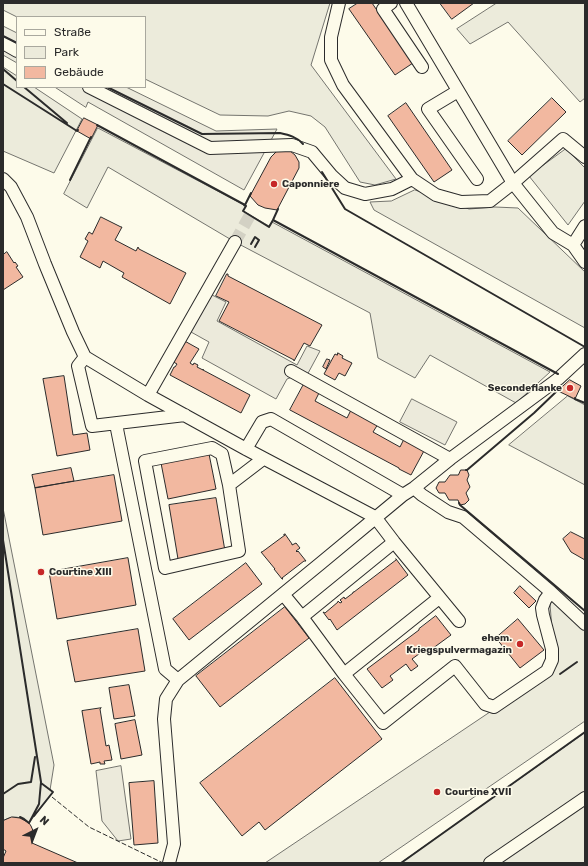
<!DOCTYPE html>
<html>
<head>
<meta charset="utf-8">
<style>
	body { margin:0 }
	#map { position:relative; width:588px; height:866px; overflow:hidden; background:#fdfbea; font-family:Rubik,sans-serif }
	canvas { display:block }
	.frame { position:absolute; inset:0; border:4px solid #2b2b2b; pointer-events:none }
	.legend { position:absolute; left:16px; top:16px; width:130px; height:72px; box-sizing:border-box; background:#fdfbea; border:1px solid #a9a89e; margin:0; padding:5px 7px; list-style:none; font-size:12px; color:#2b2b2b }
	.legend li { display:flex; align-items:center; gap:8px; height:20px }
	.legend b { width:20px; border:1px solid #a9a89e }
	.north { position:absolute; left:16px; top:810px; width:40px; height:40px; -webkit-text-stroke:3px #fdfbea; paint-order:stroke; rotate:42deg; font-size:11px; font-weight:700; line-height:16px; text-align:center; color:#2b2b2b }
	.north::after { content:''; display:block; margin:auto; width:14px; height:18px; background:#2b2b2b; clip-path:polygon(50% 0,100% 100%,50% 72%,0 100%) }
</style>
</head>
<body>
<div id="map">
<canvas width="588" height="866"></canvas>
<div class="frame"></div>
<ul class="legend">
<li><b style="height:5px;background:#fdfbea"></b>Straße</li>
<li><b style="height:11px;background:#ecebdb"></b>Park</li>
<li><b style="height:11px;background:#f2b8a0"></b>Gebäude</li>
</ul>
<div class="north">N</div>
</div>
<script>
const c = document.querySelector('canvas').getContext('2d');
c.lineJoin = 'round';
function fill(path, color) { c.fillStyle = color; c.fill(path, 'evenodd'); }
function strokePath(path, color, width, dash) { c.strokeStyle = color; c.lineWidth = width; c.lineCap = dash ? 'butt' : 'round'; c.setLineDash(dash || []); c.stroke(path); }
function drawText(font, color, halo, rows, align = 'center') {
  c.font = font + ' Rubik,sans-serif'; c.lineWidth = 3; c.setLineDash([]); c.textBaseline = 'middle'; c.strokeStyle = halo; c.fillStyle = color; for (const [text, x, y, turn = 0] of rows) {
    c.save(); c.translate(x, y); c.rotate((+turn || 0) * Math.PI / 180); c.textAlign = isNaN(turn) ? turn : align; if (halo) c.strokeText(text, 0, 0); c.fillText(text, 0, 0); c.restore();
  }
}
const green = new Path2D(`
	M3,3h327l-19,62 85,114 -21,6 -15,-3 -35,-55 -14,-11 -22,-5 -21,5 -48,-1 -75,-36v-62h-128l-14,-7z
	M497,3h88v95l-5,4 -72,-80 -38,22 -13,-15z
	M3,67l14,9v11h17l48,32 -28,54 -51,-22z
	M98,128l148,78 -3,5 26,15 3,-4 278,150 -34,31 -86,-48 -15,23 -37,-20 -8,-45 -135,-71 -127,-75 -21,41 -23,-14z
	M566,149l19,19v33l-17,24 -39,-49z
	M415,190l54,19 26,-2 23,1 67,64v56l-211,-118 -4,-8 21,-1z
	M568,396l17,9v80l-76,-40z
	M3,508l51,257 -4,25 3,2 -24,31c-8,-7 -17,-8 -26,-2z
	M551,599l34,31v91l-207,142h-113l283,-190 6,-17 -4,-52z
	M585,733v130h-184z`);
fill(green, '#ecebdb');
strokePath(green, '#74746e', 1);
const parking = new Path2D(`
	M3,26l14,7v30l-14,-8z
	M55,87h71l90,44 61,-2 -33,61 -156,-88 -2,5z
	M212,295l14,7 -9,19 80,44 10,-19 13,5 -14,26 -6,-3 -13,5 -11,20 -74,-41 7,-16 -18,-10z
	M412,399l45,23 -12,23 -45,-23z
	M121,766l10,73 -13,2 -16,-20 -6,-50z`);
fill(parking, '#eceadb');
strokePath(parking, '#74746e', 1);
const building = new Path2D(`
	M358,3h14l41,60 -18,12 -46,-66z
	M440,3h34l-22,16z
	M552,98l14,14 -44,43 -14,-14z
	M406,103l46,67 -18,12 -46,-66z
	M84,118l14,7 -7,14 -14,-8z
	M280,150l10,1 5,4 4,7v6l-22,42 -12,-2 -7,-3 -8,-9 21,-39 5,-5z
	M101,217l20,10h1l-7,13 21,11 2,-4 1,2 47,24 -16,31 -48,-27 2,-4 -21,-12 -3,7 -20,-11 8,-16 -3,-2 4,-7 3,2z
	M7,252l7,11 1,-1 3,4 -2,1 7,10 -20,13v-35z
	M227,274h1v2l94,49 -12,21 -6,-3 -10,18v-1l-75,-39 10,-19 -13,-6z
	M181,339l18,10 -9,14 3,2 1,-2 4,2 -1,2 6,3v-1v1l47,25 -9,18 -71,-38 4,-8h1l2,-3 -7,-4z
	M338,353l5,3 -1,2 10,5 -7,13 -6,-3 -4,7 -11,-6 11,-20 2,1z
	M327,359l3,1 -4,9 -3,-2z
	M64,376l9,59 14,-2 3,17 -33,6 -14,-77z
	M570,380l11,6 -6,13 -17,-8z
	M304,384l15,9 -4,8 32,17 4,-8 27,14 -5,8 27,15 4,-8 21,10 -14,26 -12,-6v-1l-109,-58z
	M209,454l7,35 -48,10 -7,-36z
	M71,468l3,13 -39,7 -3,-13z
	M461,470h6l2,5 -2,5 3,7 -4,6 3,7 -4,4 -5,1 -2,-5h-9l-4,-7h-6l-3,-5 3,-6h6l5,-7h8z
	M114,475l8,46 -79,14 -8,-47z
	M216,498l9,53 -47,8 -9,-54z
	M571,532l14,7v21l-14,-8 -8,-13z
	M285,534l7,10v1l4,-2 4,5 -4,3 1,1 1,-1 8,10h-2l-22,17 1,1h-1l-8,-10h1l-14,-17h1l23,-17h-1z
	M128,558l8,47 -79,14 -8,-47z
	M396,559l12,16 -71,55 -7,-11 -1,1 -6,-8 2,1 13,-11v-1l2,2 2,-1 -2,-2 4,-3 1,2 8,-6v-1h1l42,-32z
	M246,563l16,21 -73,56 -16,-21z
	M520,586l16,15 -7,7 -15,-15z
	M285,607l24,31 -89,69 -24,-31z
	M436,616l15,19 -26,19 -2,-3 -11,8 6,7 -7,5 -5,-7 -16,12 3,4 -11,8 -15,-19 52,-39v-1z
	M518,619l26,31 -24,18 -24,-30z
	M138,629l7,42 -70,11 -8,-41z
	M335,678l47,61 -117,91 -6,-8 -17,14 -42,-53z
	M129,685l6,31 -21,3 -5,-31z
	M101,708l-1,1 6,37 3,-1 3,15 -8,1 1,3h-5v-2l-9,2 -9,-53z
	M135,720l7,35 -21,4 -6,-35z
	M154,781l4,62 -24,2 -5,-62z
	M12,817l8,1 9,5 2,3 3,7 -2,10 46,20h-75v-5l3,-7 -3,-2v-28z`);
fill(building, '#f2b8a0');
strokePath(building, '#2b2b2b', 1);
strokePath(new Path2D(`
	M235,242l15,-27`), '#d3d1c4', 12, [12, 6]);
const minor = new Path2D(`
	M339,3l-8,34v23l12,25 69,94 24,16 25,7 29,-1 23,-18 50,-44 22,18
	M391,3l-8,6 39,58
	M406,3l107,180 40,50 20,12
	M3,43l14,8
	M89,87l121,61 82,-3 20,7 20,24 13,12 20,6 27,-5 20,-10
	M458,91l-30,18 49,70
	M3,179l8,8 16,30 18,47 28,68 12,25 63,38 98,54 129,68 19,25 65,79
	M585,226l-12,19 12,17
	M85,357l-7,9 14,60 93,-11
	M291,371l159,88
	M148,395l87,-153
	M116,424l49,245 13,11
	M246,449l16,-27 9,-3 132,76
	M229,485l-7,-31 -10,-6 -67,13 20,107 74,-17 -10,-66 34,-26
	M414,488l8,7 26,17 15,5 88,75 34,32
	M283,594l19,23 42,57 95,-76
	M302,617l92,-75
	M344,674l39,49 72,-57 30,38 9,3 53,-36 5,-11v-11l-9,-34 -1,-7 3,-8 6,-8
	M169,863l5,-19 -10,-125 2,-20 12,-19 143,-117 82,-68 11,-7 36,-29 108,-80 27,-25
	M490,863l95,-65`);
strokePath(minor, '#2b2b2b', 14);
strokePath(minor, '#fdfbea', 12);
strokePath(new Path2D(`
	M52,797l37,30 74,36`), '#2b2b2b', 1, [5, 2]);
strokePath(new Path2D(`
	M3,36l14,7
	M3,69l14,12
	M3,84l74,47 1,-1
	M24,87l43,36
	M107,87l95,47 78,-1c9,2 17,4 23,11
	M97,125l148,80 6,-12
	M322,172l23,37 240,138
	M70,180l21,-43
	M244,205l2,1 -3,5 26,16 4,-7
	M278,209l-5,11 285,154
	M251,244l4,-7 4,3 -4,7
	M575,398v1l10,4
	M466,470h1l67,-57 25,-24
	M459,503l1,2 125,106
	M3,540l38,242 -2,22 -10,19 -5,-4 -4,-2
	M560,674l17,-12
	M3,794l15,-10 13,-2 4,-25
	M34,816l19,-24 -12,-9
	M401,863l184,-131`), '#2b2b2b', 2);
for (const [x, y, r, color] of [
	[274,184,4,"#c62828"],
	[570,388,4,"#c62828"],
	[41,572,4,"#c62828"],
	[520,644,4,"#c62828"],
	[437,792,4,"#c62828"]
]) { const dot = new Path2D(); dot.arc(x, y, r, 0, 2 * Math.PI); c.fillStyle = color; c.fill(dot); strokePath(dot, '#fdfbea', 1.5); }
drawText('bold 10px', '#2b2b2b', '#fdfbea', [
	["Caponniere",282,184],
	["Secondeflanke",562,388,"right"],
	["Courtine XIII",49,572],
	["ehem.",512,638,"right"],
	["Kriegspulvermagazin",512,650,"right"],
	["Courtine XVII",445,792]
], 'left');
</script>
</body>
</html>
